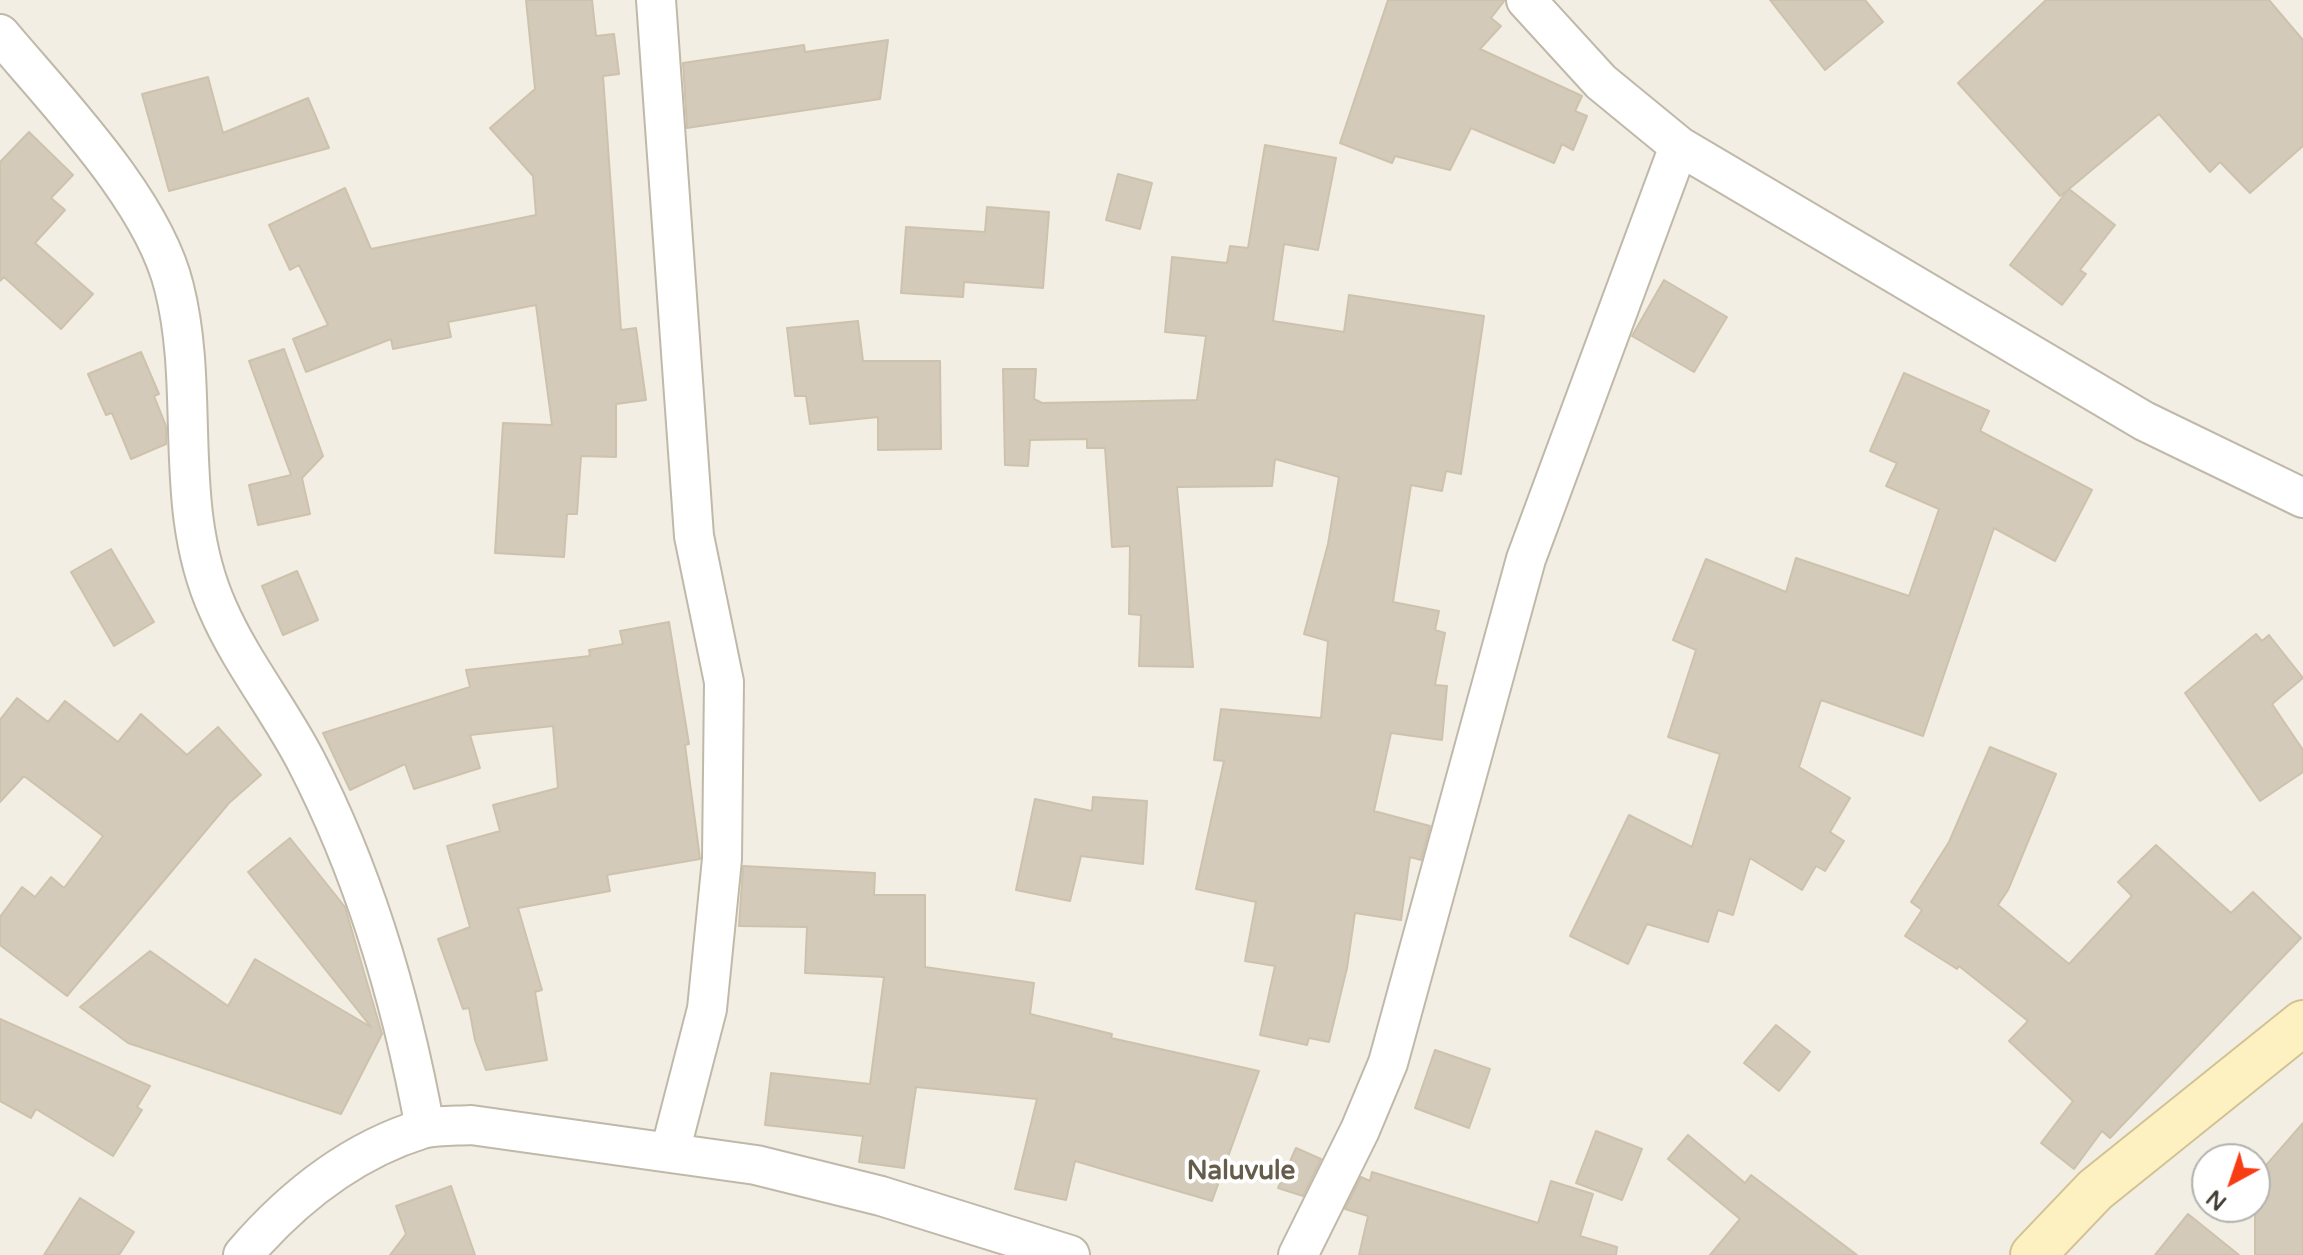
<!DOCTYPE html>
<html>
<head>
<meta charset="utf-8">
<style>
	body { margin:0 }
	#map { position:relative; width:2303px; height:1255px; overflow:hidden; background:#f2eee4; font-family:"Varela Round",sans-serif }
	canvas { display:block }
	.north { position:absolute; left:2191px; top:1143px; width:80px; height:80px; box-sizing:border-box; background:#fff; border:2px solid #b4b2ae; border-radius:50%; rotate:220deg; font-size:22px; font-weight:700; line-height:32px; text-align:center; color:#433e34 }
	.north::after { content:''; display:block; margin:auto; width:28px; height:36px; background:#f83d14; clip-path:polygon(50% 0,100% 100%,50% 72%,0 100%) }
</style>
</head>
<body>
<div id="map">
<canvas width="2303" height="1255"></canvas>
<div class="north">N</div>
</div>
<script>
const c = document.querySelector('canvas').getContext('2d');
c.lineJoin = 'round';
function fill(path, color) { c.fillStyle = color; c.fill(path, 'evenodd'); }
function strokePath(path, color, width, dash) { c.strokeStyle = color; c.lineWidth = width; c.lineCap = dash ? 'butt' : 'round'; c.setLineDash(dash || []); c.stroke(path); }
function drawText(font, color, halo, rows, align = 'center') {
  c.font = font + ' "Varela Round",sans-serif'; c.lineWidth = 8; c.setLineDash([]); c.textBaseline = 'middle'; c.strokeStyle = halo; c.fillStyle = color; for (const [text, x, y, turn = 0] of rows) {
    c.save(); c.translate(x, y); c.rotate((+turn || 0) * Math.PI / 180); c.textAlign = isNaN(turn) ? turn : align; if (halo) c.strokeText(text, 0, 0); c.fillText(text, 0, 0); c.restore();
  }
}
const building = new Path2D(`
	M526,0h66l4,36 18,-2 5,40 -16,2 18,254 15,-2 10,72 -30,4v53l-35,-1 -4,58h-10l-3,43 -69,-4 8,-130 49,2 -16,-120 -88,17 3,15 -58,12 -2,-10 -85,33 -13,-33 35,-14 -29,-60 -9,5 -21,-45 76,-37 26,61 165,-34 -3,-39 -43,-48 45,-39z
	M1388,0h117l-14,18 10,8 -21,23 102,47 -7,15 12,5 -14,34 -11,-6 -8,19 -83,-35 -21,42 -55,-14 -3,7 -52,-20z
	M1770,0h95l18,22 -58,48z
	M2046,0h223l34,40v106l-53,47 -30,-31 -10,10 -51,-58 -90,75 46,36 -35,45 6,4 -24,31 -52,-40 58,-75 -8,6 -102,-113z
	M888,40l-8,59 -193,29 -4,-65 121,-18 1,7z
	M208,77l15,56 85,-35 21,50 -160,43 -27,-97z
	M29,132l44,43 -22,23 14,12 -30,33 58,51 -32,35 -57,-52 -4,4v-119z
	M1265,145l71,13 -18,92 -34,-6 -11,77 71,11 5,-37 135,21 -23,158 -15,-3 -4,20 -31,-6 -18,117 46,9 -4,19 10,3 -10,52 12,1 -5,54 -51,-7 -17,78 56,15 -9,34 -11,-3 -9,63 -46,-7 -8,55 -18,74 -20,-4 -2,7 -47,-10 15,-69 -30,-5 11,-59 -60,-13 28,-128 -10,-1 7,-51 100,9 7,-77 -24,-7 24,-90 11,-67 -64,-18 -3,27 -95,1 16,180 -54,-1 2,-51 -12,-1 1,-68 -18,1 -7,-99h-18v-9l-57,1 -2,26 -23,-1 -2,-96h33l-2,30 8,4 155,-3 9,-64 -41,-4 7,-75 55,6 3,-17 18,2z
	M1118,174l34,9 -12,46 -34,-9z
	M987,207l62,5 -6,76 -79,-6 -1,15 -62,-4 5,-66 79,5z
	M1664,280l63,37 -33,55 -62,-36z
	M858,321l5,40h77l1,88 -63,1v-33l-68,7 -4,-28h-11l-8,-68z
	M284,349l39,107 -21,22 8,36 -52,11 -9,-40 42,-10 -42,-114z
	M141,352l18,42 -5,2 12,30v18l-35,15 -19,-46 -6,2 -18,-41z
	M1904,373l85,38 -9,20 112,59 -37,71 -61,-33 -71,208 -102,-36 -22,67 51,31 -20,34 14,9 -19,30 -9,-5 -14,24 -52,-32 -17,57 -15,-5 -10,32 -61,-18 -19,40 -58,-28 59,-121 63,32 28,-93 -52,-17 28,-87 -23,-10 33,-81 80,33 10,-34 113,38 30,-87 -53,-23 11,-23 -27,-12z
	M111,549l43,73 -40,24 -43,-74z
	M297,571l21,49 -35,15 -21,-49z
	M669,622l20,122 -4,1 15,114 -93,16 3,16 -92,17 24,82 -7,2 12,68 -61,10 -11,-30 -6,-32 -6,1 -25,-70 32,-12 -23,-81 53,-15 -7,-26 65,-17 -5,-62 -83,9 10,33 -66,21 -9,-25 -55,26 -27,-57 147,-46 -4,-17 124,-14 -1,-6 34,-6 -3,-13z
	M2256,634l6,7 7,-6 34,43 -31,26 31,46v22l-43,29 -75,-108z
	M17,698l31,24 17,-21 53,41 23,-28 46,41 31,-28 43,48 -32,28 -162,193 -67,-51v-28l22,-30 13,10 16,-20 13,11 39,-52 -79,-60 -24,26v-82z
	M1990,747l66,27 -48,116 -10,15 71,59 63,-68 -14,-14 38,-37 75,68 22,-21 48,46 -191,200 -8,-7 -28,38 -33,-26 32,-42 -64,-60 19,-20 -69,-55 -2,3 -52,-33 17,-26 -11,-8 38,-60z
	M1093,797l54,4 -4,63 -62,-8 -11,45 -54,-11 19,-91 57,12z
	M290,838l55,69 37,127 -41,80 -213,-71 -48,-36 70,-56 78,55 27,-47 116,68 -123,-155z
	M743,866l132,7 -1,22h51v72l109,16 -4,31 82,20 -1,4 148,33 -47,130 -137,-40 -9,39 -51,-11 22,-90 -121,-12 -12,81 -45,-6 4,-26 -98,-11 6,-52 99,11 14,-107 -79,-4 2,-46 -68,-1z
	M0,1019l150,67 -13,21 5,3 -29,46 -77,-47 -5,9 -31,-17z
	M1776,1025l34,27 -31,39 -35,-28z
	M1435,1050l55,19 -21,59 -54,-20z
	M2303,1123v132h-48v-77z
	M1596,1131l46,18 -20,51 -46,-17z
	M1688,1135l57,48 6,-8 106,80h-147l30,-36 -72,-60z
	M1296,1148l25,11 -18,37 -25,-8z
	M1372,1172l166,51 13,-42 42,13 -13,42 37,11 -1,8h-257l9,-39 -23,-7 16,-32 9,4z
	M451,1186l24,69h-85l16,-21 -10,-28z
	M80,1198l54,34 -15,23h-75z
	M2188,1214l51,41h-84z`);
fill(building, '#d3cab9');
strokePath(building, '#cec2ac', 2);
const street = new Path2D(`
	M656,0l38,536 30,146 -2,177 -15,150 -37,143
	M1526,0l75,82 78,64 465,275 159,77
	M0,34c57,68 153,166 174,253 27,106 -3,218 44,322 23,53 61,100 88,152 59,114 96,241 119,367
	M243,1255c48,-56 108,-104 179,-126 15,-4 34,-3 49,-4l285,40 125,31 189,59
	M1298,1255l62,-125 28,-67 138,-504 153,-413`);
const secondary = new Path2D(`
	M2033,1255l62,-65 208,-167`);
strokePath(street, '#c0b9a9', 42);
strokePath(secondary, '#d2c293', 48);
strokePath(street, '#fff', 38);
strokePath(secondary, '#fef1c1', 44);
drawText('bold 26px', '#665c4b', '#fff', [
	["Naluvule",1241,1172]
]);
</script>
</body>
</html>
